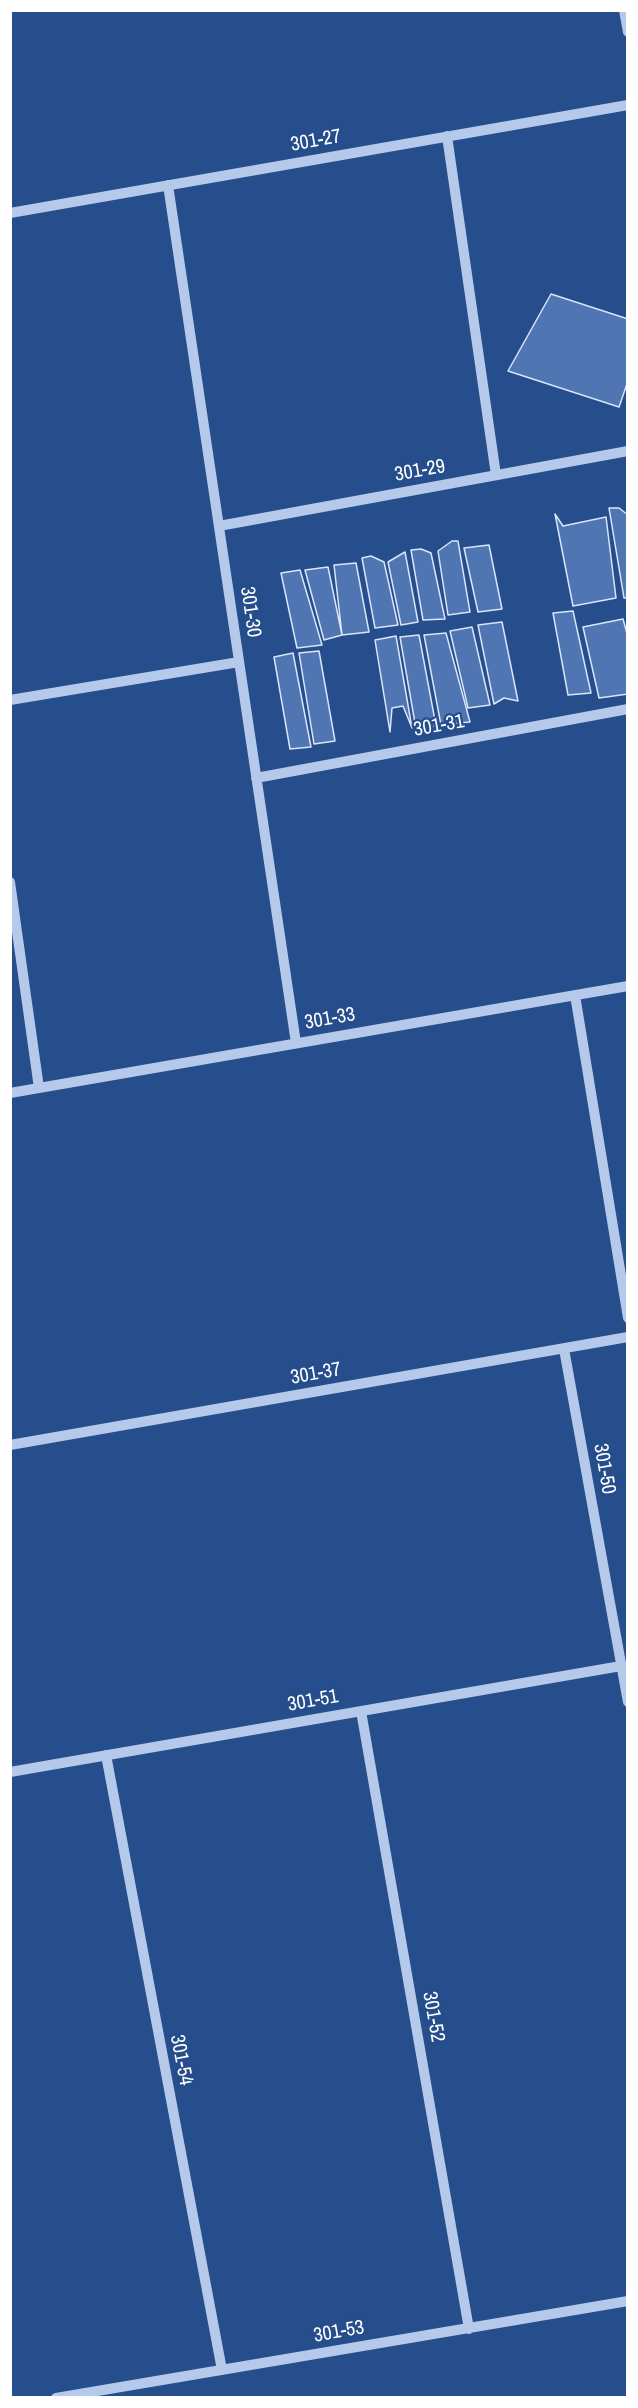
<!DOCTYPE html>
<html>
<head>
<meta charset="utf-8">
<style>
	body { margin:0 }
	#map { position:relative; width:638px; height:2408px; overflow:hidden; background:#264d8c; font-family:"Archivo Narrow",sans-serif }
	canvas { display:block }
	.frame { position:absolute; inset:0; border:12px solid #fff; pointer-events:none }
</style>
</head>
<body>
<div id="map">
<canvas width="638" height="2408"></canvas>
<div class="frame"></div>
</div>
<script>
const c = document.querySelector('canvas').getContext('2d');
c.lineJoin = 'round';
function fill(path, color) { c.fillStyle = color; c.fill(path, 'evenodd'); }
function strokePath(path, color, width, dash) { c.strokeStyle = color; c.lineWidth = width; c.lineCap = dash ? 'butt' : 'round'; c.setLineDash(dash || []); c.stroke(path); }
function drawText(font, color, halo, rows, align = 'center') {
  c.font = font + ' "Archivo Narrow",sans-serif'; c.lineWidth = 4.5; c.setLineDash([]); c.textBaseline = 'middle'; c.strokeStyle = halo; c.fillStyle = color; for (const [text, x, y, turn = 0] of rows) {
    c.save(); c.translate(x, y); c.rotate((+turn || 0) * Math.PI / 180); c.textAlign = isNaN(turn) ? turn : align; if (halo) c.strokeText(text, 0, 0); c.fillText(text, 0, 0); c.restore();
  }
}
const building = new Path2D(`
	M551,294l77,25v62l-9,26 -111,-36z
	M609,508h10l9,7v83h-4z
	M555,514l8,12 43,-9 10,81 -43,8z
	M452,541h6l12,71 -22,3 -10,-64z
	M489,545l13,64 -24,3 -14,-64z
	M421,549l10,4 14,66 -22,1 -12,-70z
	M405,552l13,70 -17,3 -13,-63z
	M371,556l13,6 14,63 -23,3 -13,-70z
	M356,563l13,69 -27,3 -8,-70z
	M328,567l14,68 -18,5 -19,-70z
	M300,570l22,75 -25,3 -16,-75z
	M573,611l18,82 -23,2 -15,-82z
	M623,619l5,18v57l-29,4 -16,-71z
	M502,622l16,79 -14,-3 -10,6 -16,-79z
	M472,627l18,78 -22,3 -18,-77z
	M446,633l24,89 -29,3 -17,-90z
	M419,635l17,91 -20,3 -16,-92z
	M396,636l16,92 -9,-22 -11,2 -2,24 -15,-92z
	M319,651l16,90 -21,3 -15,-91z
	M293,653l18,94 -21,2 -16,-92z`);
fill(building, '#4f76b2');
strokePath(building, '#d9e5f8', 1.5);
strokePath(new Path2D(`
	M624,10l4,22
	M447,136l49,339
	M168,185l128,858
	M10,213l618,-108
	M219,526l409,-75
	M10,700l229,-38
	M256,778l372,-69
	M10,882l29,206
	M575,995l53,323
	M10,1093l618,-107
	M564,1349l64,353
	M10,1445l618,-108
	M361,1711l108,618
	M106,1755l116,615
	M10,1772l611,-106
	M56,2398l572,-97`), '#b5caea', 10);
drawText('20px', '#fff', '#264d8c', [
	["301-27",316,141,-10],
	["301-29",420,471,-10],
	["301-30",250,612,82],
	["301-31",439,726,-10],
	["301-33",330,1019,-10],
	["301-37",316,1374,-10],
	["301-50",604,1469,80],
	["301-51",313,1701,-10],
	["301-52",433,2017,80],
	["301-54",181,2060,79],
	["301-53",339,2332,-10]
]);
</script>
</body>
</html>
